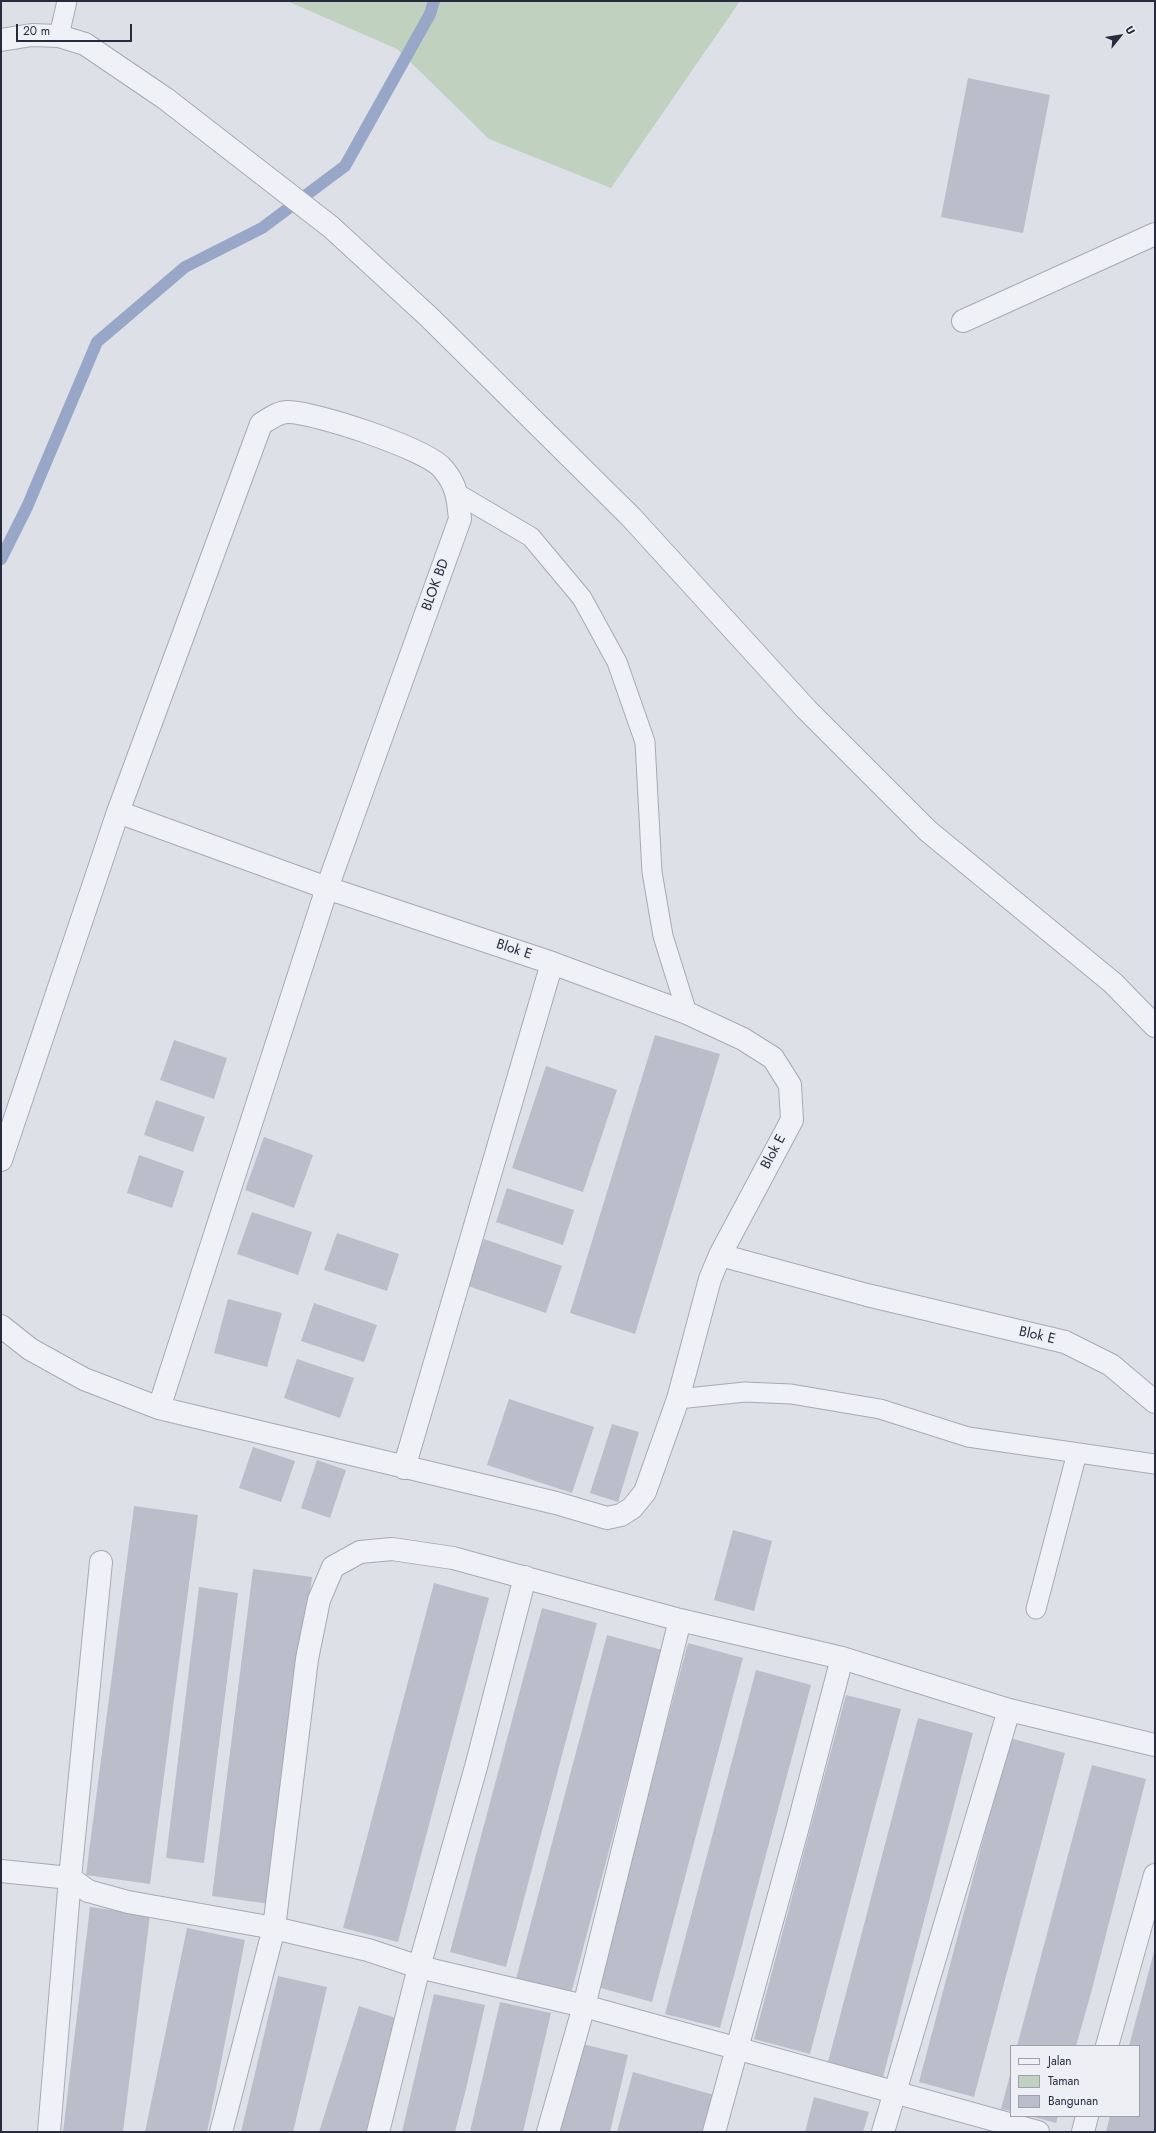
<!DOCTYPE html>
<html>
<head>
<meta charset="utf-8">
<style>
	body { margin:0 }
	#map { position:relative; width:1156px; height:2133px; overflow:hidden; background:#dde0e7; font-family:Jost,sans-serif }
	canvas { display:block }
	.frame { position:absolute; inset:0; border:2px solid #272b3e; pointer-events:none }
	.legend { position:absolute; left:1010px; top:2045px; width:130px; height:72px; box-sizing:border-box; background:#edeff5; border:1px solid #9ea1ac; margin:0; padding:5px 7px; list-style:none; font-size:12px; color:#272b3e }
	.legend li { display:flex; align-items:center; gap:8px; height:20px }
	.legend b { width:20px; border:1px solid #9ea1ac }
	.north { position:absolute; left:1100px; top:16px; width:40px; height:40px; -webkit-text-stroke:3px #edeff5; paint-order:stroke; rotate:60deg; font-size:11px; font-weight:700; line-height:16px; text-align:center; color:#272b3e }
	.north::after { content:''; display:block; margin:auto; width:14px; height:18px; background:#272b3e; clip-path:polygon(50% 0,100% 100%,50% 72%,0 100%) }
	.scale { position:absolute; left:16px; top:24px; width:116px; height:18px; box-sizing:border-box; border:2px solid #272b3e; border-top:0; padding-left:5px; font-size:12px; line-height:14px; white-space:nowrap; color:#272b3e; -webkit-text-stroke:3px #edeff5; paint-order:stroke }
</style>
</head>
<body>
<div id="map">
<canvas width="1156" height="2133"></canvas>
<div class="frame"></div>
<ul class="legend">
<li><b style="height:5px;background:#f0f1f6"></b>Jalan</li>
<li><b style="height:11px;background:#c0d1bf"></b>Taman</li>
<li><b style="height:11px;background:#bbbeca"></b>Bangunan</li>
</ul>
<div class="north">U</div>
<div class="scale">20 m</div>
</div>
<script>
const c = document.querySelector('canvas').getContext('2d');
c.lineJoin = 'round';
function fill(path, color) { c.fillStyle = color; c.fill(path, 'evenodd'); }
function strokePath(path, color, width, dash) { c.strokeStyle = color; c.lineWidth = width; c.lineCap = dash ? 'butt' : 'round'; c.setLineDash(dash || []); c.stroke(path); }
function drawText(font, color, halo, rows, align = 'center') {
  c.font = font + ' Jost,sans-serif'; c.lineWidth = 4; c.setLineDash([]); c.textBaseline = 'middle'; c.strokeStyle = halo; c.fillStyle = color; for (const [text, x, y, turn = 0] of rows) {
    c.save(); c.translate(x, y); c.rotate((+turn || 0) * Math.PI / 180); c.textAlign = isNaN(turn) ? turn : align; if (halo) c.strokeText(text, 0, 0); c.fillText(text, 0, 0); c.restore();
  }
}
fill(new Path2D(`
	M287,1h453l-129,187 -122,-49 -92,-90z`), '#c0d1bf');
strokePath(new Path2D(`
	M1,559l26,-52 70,-165 88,-75 77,-39 83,-62 85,-152 4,-13`), '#98a7c8', 12);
fill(new Path2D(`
	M968,78l82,17 -27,138 -82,-16z
	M655,1035l65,19 -85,280 -65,-21z
	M174,1040l53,18 -13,41 -54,-19z
	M546,1066l71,24 -34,102 -71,-24z
	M156,1100l49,17 -12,35 -49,-17z
	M264,1137l49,18 -19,53 -49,-18z
	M139,1155l45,16 -12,37 -45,-15z
	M507,1188l67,22 -11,35 -67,-23z
	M252,1212l60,20 -14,43 -61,-21z
	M337,1233l62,21 -12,37 -63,-21z
	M484,1239l78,27 -16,47 -78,-27z
	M228,1299l54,14 -15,54 -53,-14z
	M314,1303l63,22 -13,37 -63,-21z
	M297,1359l57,19 -14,40 -56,-20z
	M509,1399l85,28 -22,66 -85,-28z
	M612,1424l27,8 -21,70 -28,-9z
	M253,1447l42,14 -14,41 -42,-14z
	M317,1460l29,10 -16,48 -29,-10z
	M134,1506l64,9 -48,369 -64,-9z
	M733,1530l39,11 -18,70 -40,-11z
	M253,1569l59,8 -42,327 -58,-8z
	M434,1583l55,15 -91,344 -55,-14z
	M199,1587l39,6 -34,270 -38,-5z
	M542,1608l55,15 -91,344 -56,-15z
	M607,1635l55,15 -91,344 -55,-15z
	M688,1643l55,15 -91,344 -55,-15z
	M756,1670l55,15 -91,343 -55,-14z
	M846,1695l55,14 -91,345 -56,-15z
	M918,1718l55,15 -90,344 -55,-15z
	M1010,1738l55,15 -91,344 -55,-15z
	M1092,1765l54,14 -55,214 -15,53h-59z
	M90,1907l60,8 -27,217h-60z
	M187,1928l58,12 -32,163 -6,29h-62z
	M1155,1948v184h-49l4,-16h29v-70h-10z
	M278,1976l49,11 -17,73 -17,72h-52z
	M434,1994l51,11 -19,84 -11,43h-53z
	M500,2002l51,11 -28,119h-53z
	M359,2006l43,14 -36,112h-47z
	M578,2043l50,12 -18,77h-54z
	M1011,2071v40l-10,-2z
	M633,2072l88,25 -9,35h-95z
	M814,2097l55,15 -6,20h-58z
	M1030,2116h28l-2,7z`), '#bbbeca');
const service = new Path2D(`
	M59,36l8,-35
	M458,494l73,43 51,61 35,64 28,80 7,130 11,64 24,77
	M678,1399l67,-7 46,2 89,15 88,28 187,27
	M1036,1609l41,-156`);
const minor = new Path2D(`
	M963,321l192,-87
	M118,812l209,76 225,75 135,50 56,26 30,19 17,27 2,35 -72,135 147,40 198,47 46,23 44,37
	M1,1160l117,-348 143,-388c8,-5 17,-12 27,-12 26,0 140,37 155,57 14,16 15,30 17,50l-133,369 -168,520
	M1,1326l29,23 54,30 75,29 397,95 51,15 14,-3 11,-7 13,-16 33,-93 32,-120 10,-24
	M404,1468l148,-505
	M1,1871l69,7 18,13 40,11 146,26 94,22 51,17 165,39 454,126
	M1107,2046l48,-171
	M49,2132l21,-254 31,-316
	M221,2132l53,-204 33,-269 12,-59 14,-33 27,-15 32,-3 61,9 227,62 162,38 167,52 146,35
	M378,2132l41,-165 57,-200 49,-190
	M548,2132l36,-126 96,-386
	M714,2132l83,-302 45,-172
	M883,2132l126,-422
	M1083,2132l4,-16`);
const tertiary = new Path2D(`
	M1,40l31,-5 27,1 26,8 81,55 165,128 98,90 202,200 175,192 122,122 185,152 42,43`);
strokePath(service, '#a6aab4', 21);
strokePath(minor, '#a6aab4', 24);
strokePath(tertiary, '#a6aab4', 24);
strokePath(service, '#f0f1f6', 19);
strokePath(minor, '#f0f1f6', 22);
strokePath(tertiary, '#f0f1f6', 22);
drawText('14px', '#272b3e', '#edeff5', [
	["BLOK BD",436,585,-70],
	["Blok E",514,950,18],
	["Blok E",774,1152,-62],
	["Blok E",1037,1336,13]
]);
</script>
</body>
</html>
